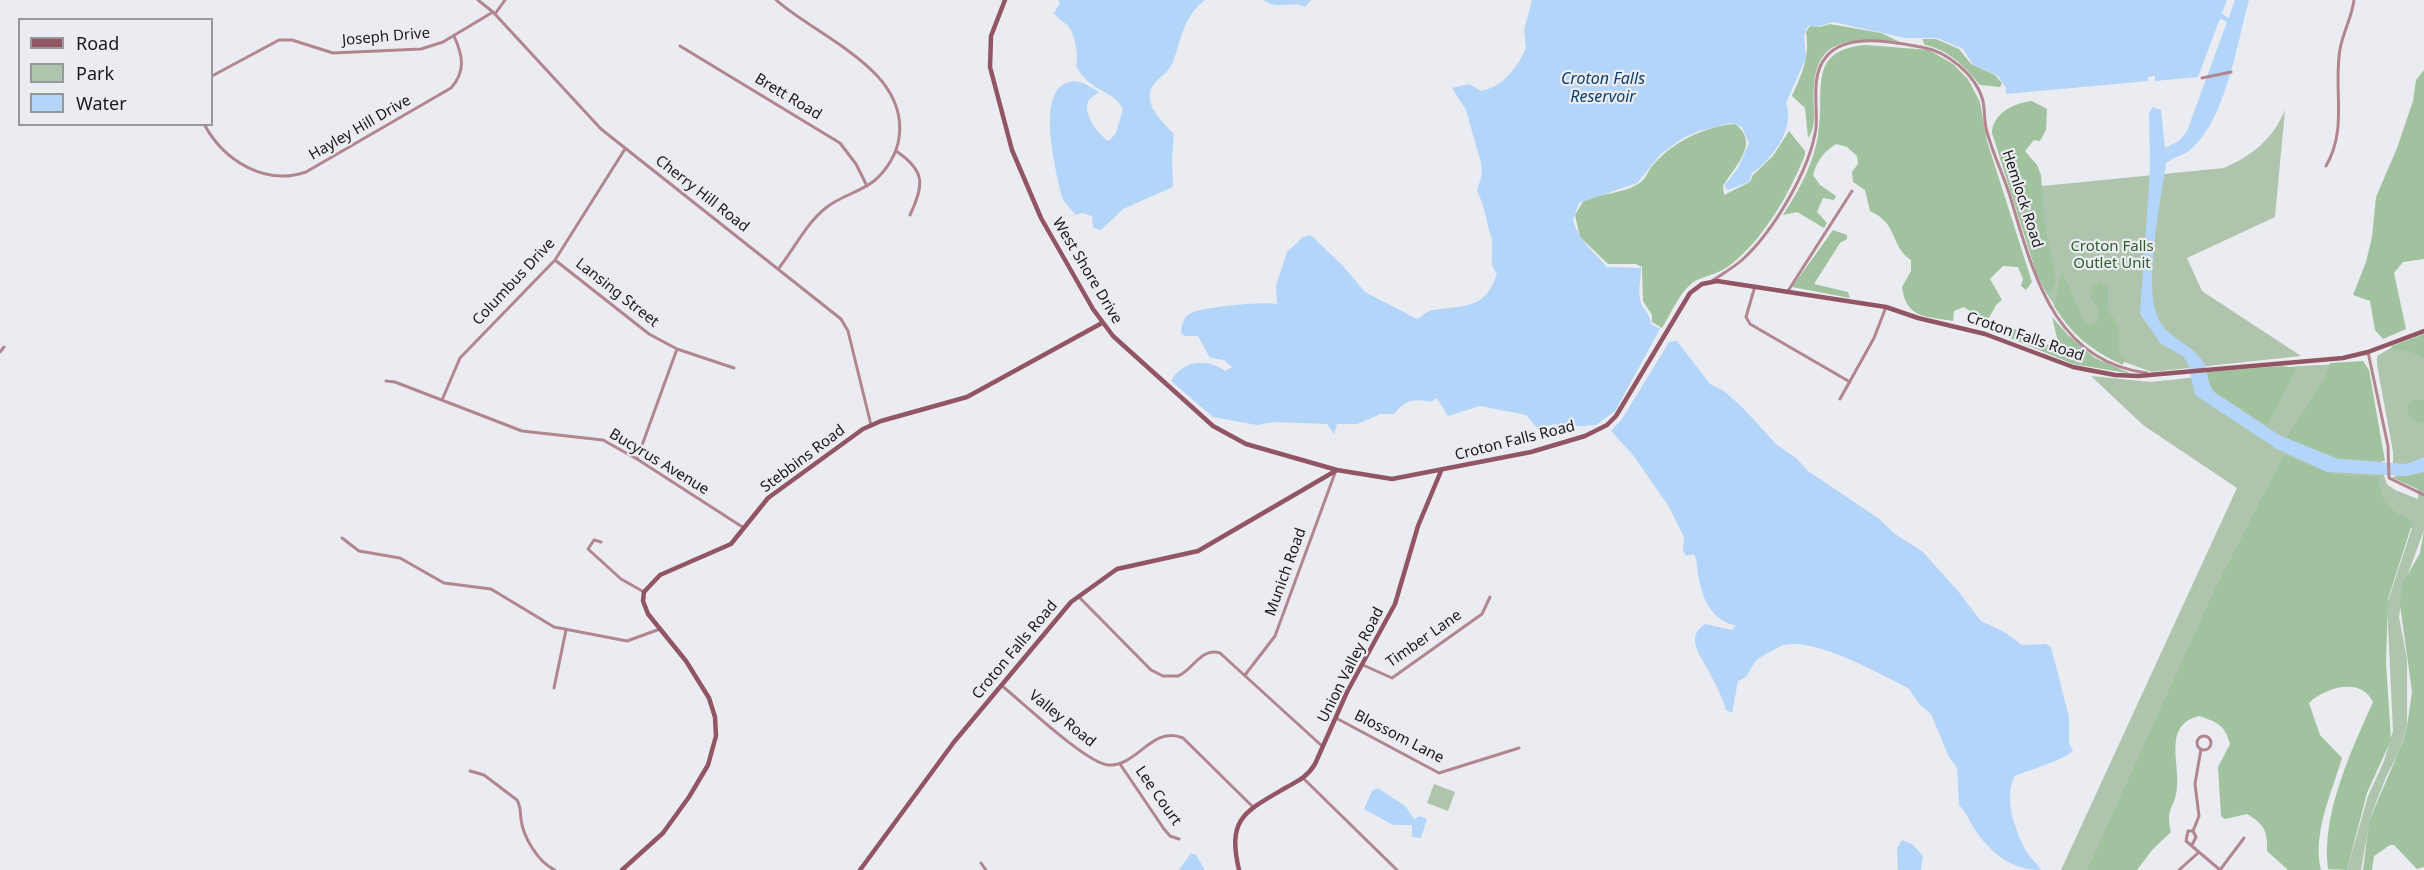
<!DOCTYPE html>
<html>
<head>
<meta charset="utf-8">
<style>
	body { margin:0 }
	#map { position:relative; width:2424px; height:870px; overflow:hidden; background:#ebecf1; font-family:"Noto Sans",sans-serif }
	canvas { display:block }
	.legend { position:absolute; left:18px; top:18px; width:195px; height:108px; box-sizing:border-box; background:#ebecf1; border:2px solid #97989b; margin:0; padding:8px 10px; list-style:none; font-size:18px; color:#19191a }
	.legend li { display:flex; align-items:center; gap:12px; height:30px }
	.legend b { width:30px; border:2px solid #97989b }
</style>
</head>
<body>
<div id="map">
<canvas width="2424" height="870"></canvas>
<ul class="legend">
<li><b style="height:8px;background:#915564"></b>Road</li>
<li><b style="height:16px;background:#afc4ad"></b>Park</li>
<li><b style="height:16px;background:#b3d5f9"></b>Water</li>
</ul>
</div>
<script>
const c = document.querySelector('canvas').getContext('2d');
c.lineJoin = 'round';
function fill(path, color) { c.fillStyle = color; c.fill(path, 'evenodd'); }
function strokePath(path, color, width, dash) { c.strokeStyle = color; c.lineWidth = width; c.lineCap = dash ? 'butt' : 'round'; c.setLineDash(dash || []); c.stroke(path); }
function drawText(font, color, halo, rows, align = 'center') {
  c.font = font + ' "Noto Sans",sans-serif'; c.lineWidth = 4.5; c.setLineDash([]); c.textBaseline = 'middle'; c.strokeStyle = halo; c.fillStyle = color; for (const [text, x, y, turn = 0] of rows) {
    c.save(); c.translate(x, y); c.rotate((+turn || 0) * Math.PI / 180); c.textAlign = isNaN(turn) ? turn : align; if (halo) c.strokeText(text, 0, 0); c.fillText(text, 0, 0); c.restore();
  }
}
fill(new Path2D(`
	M2285,110l-10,107 -88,41 15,33 99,65 -149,16 -39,-14 -56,-49 -10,-15 -11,-22 -24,-83 212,-21c29,-13 48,-28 61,-58z
	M2424,336v194l-20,55 -5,32 8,42v66l-7,25 -14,27 -16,41 -9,52h-14l21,-74 16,-35 9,-30 -6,-127 25,-76 -90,-3 -59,-25 -167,370h-35l176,-382 -94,-63 -52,-49 60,6 148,-16 64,-3 19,86 1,24 4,11 8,6 23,9v-11l-21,-10 -4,-5v-21l-16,-87v-9l12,-7z
	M1434,784l21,8 -7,19 -21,-8z`), '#afc4ad');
fill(new Path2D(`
	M1830,24l51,9 19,9c-57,-4 -90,-5 -86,65 1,10 0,24 -6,31l-3,-30 -13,-12c10,-22 18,-39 14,-64l4,-6 10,1z
	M1922,39h14l23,10 12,15 24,11 7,8 -2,4 -20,-2c-15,-18 -31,-35 -55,-40z
	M1866,45l63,5 24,14 15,15 12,23 7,39 45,141 -6,8 -5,-4 2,-7 -5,-12 -15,-1 -13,13 12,21 -6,5 -7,13 -6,2 -19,-13 -10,4 -1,10c-27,-5 -47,-2 -51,-34l9,-16v-11c-22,-15 -11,-35 -41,-49l-5,-21 -12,-8 -1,-10 6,-8 -1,-8 -10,-9 -11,-3c-12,8 -19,16 -23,31l7,10 16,11 -2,4 -11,-2 -6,14 10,11 -3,5 -27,-16 -14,3c15,-23 31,-52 35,-80 8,-44 -13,-85 48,-90z
	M2424,70v189l-21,3 -9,11 12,56 -23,10 -8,-9 -5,-29 -17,-6 13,-33 6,-25 4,-40 21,-49 16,-47 3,-21z
	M2032,101l15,8 -1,21 -6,11 -6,-1 -9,11 12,14 4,10 3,45 12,60 -5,12 -4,2 -10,-19 -45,-142c1,-20 22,-30 40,-32z
	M1735,124c26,19 -1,43 -12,62l1,9 26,-13 3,-7 20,-19 16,-25 16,20v4c-16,39 -39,80 -71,107 -14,12 -23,12 -37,18 -16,8 -26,34 -35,48l-10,-6v-7l-9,-14 -1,-34 -6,-3h-28l-28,-27 -5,-22 9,-15c17,-7 41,-6 57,-18 6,-5 7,-12 13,-18 19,-22 51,-38 81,-40z
	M1833,230l14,5v4l-7,4 -26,41 34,8 2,6 -58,-11z
	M2062,271l24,55 12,-6 1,-11 -9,-11 3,-11 8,-5 7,6v22l11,17v28l5,4 -1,6c-31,-14 -51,-30 -69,-59z
	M2052,317l16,18 27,23 37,16 -59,-10 -68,-28 2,-5 8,-2 21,14 18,3 4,-4z
	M2424,334v24l-17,-8h-17l2,-4z
	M2363,361l6,9 16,91 -47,-3 -52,-19 40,-64 4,-12z
	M2282,366l15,2 -30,57 -52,-33 -6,-8 -3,-12z
	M2415,400h9v24l-11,-3 -6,-11 2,-6z
	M2284,455l51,20 43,1c4,29 9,33 35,45l-25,78 -2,64 5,77 -24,53 -20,77 -19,-1c-7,-54 23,-118 45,-167 -12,-26 -49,-14 -64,1l11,32 22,23c-10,34 -30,76 -21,112h-33l-21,-19c1,-20 -3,-27 -20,-37l-22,5 -4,-3 -3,-49 12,-23c-5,-19 -13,-22 -31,-28 -36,9 -19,45 -22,72 -2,21 -12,18 -6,44l-18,17 -16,21h-50l129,-283z
	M2424,472v20l-33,-15 17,-1z
	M2424,530v337l-7,2 -23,-24h-4l-16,11 -2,14h-9l6,-49 33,-77 5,-18 5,-34 -12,-87 3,-22 17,-30z`), '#a1c29e');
fill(new Path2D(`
	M1058,0h147c-22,17 -23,37 -32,62 -6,15 -26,19 -23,38 1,11 17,27 24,34l-2,24 1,29 -50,22 -22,21 -8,-2 -1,-12 -10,-3 -6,2c-4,-5 -13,-13 -14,-18 -5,-22 -28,-106 7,-115 10,-3 21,5 30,10 -3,3 -9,5 -11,10 -5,12 11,34 21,39l7,-8 7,-24c-10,-20 -33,-16 -47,-43 3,-10 -1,-30 -7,-39 -4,-5 -11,-8 -15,-14l6,-10z
	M1263,0h48l-6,7c-12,-7 -26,4 -42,-7z
	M1532,0h695l-29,77 -43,4v-5l-7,1v4l-142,13v-6l-8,-12 -25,-11 -10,-16 -26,-11h-32l-72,-16 -15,5 -10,-1 -4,9 2,23 -20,45c10,25 -15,58 -34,70l-3,9 -21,8 -4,-4 14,-18 11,-25 -7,-16 -10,-4 -33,8 -16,7 -22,16 -24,29 -58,20 -6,17c7,23 19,29 34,47l34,1c0,13 -5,27 2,39 4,7 7,8 8,17l9,5 -45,82 -19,14 -32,2 -10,-3 -16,5 -12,-14 -46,-9 -32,10 -11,-18 -6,4c-16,-4 -27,-2 -37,12h-13l-24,10h-20l-3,10 -7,-10 -52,-2 -18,3 -44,-8 -42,-36c11,-21 37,-23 54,-10l7,-4 -8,-7 -14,-2 -12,-22h-13l-4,-3c1,-8 2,-16 10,-20 11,-6 76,-12 86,-9l-1,-18 11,-34 16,-15 7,-2 4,3 29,28 22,26 52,27c6,-3 9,-8 16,-9 32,-5 53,0 64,-37 -10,-9 -2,-25 -6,-37 -5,-15 -6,-30 -14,-45l5,-17 -1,-11 -15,-53 -14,-22 17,-4 12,7c22,-4 36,-23 45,-43l-2,-18z
	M2235,0h14c-12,43 -23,120 -59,150 -6,5 -16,7 -24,13 -5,39 -26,131 -4,162 11,15 32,21 41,37 6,10 4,21 11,30l65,43 59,24 69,5 17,-7v15l-17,4 -80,-4 -50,-23 -82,-54 -7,-31 -5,-8 -22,-12 -21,-30 10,-144 -1,-57 4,-6 8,3 4,38 14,-7 8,-10z
	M1677,341l33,43 14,7 19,17 34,37 19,13 12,13 70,47 17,16 28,18 35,39 23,30 25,12 16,12 24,-1 5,3 18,70v26l4,8c-15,12 -40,17 -58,25 -12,21 0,54 11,75 4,7 11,12 15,19 -30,0 -51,-17 -67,-42 -6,-9 -7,-15 -15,-23l-2,-37 -8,-11 -18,-43 -11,-9 -11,-16 -5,-3c-26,-13 -97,-53 -125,-39 -6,4 -14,7 -20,11 -9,7 -9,20 -21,23l-6,32 -6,-3c-3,-12 -12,-29 -18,-40 -8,-15 -23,-33 -3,-46l27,6 4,-4c-32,-8 -37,-40 -40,-68l-3,-4 -7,2 -3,-6 1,-13 -15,-30 -36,-52 -22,-24 11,-12 47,-77z
	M1378,788l27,18 9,13 6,-3 7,3 -6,19 -9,-1v-12h-19l-29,-16 8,-18z
	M1902,840l10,4 11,12 -2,14h-23l-1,-22z
	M1191,853l5,2 9,15h-26z`), '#b3d5f9');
strokePath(new Path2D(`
	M2221,16l10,6`), '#b3d5f9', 4.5);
strokePath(new Path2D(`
	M478,0l15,12 108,117 240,190 7,12 23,94
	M776,0c43,38 133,70 123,138 -2,16 -13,33 -25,43 -14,11 -33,15 -47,26 -20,15 -33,42 -48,61
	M495,14l10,-14
	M680,46l160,97 16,21 11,22
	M212,76l67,-36h13l41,13 88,-4 22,-7 50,-30
	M2202,78l29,-6
	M204,124c20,37 61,62 102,48l145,-84c15,-17 12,-32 3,-52
	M896,151c30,20 28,34 14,64
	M2326,166c22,-38 7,-76 14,-117 3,-17 12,-32 14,-49
	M555,260l94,74 28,15 57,19
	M1712,281c10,-7 21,-13 30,-21 31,-28 68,-90 74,-132 2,-23 -6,-52 10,-71 20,-25 67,-15 95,-10 25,4 55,27 62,54 2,10 1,21 4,31 6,22 16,42 23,64 23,76 43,165 137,177
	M1755,286l-9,31 4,7 100,58
	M1788,291l64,-100
	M0,352l4,-5
	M2368,352l20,94 1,32 35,17
	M386,381l9,1 127,49 81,9 34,19 107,69
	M1840,399l34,-61 12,-31
	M442,400l18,-42 95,-98 70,-111
	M637,459l40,-110
	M342,538l17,13 41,7 44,25 47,6 63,38 73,14 33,-12
	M601,542l-7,-2 -6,9 33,30 23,13
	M1078,596l73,74 12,6h15c15,-6 23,-29 42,-23l102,93
	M1363,665l29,13 90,-64 8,-17
	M1245,675l30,-39 60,-163
	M1001,685c21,17 85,78 107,80 29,2 44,-40 75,-27l70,69
	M554,688l12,-58
	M1336,718l103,55 80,-25
	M2197 743a7 7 0 1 1 14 0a7 7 0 1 1-14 0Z
	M1120,764l44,65 6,7 9,3
	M470,771l14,4 33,25c4,7 3,11 4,19 2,18 17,43 34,51
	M1303,778l94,92
	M2193,831h-5l-2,10 34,29
	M2192,845l4,-8 -3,-6 6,-15 -4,-32 6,-35
	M981,863l5,7
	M2179,870l19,-17
	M2220,870l24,-32`), '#b28690', 3);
strokePath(new Path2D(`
	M1005,0l-14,36 -1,31 22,83 29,68 52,91 20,27 100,90 33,18 91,26 55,9 139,-27 54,-16 22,-11 9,-9 74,-123 12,-9 15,-3 169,26 32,11 67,16 88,33 42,8 23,1 205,-18 25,-6 56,-21
	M622,870l41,-37 26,-36 19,-32 8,-29 -1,-19 -6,-19 -23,-37 -38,-47 -5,-13 1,-9 16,-17 71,-31 37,-46 95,-69 18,-8 86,-24 135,-74
	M860,870l94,-128 117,-140 46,-33 81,-18 139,-81
	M1239,870c-12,-52 5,-58 48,-83 11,-6 21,-11 28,-23l32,-72 48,-88 23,-78 23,-55`), '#915564', 4.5);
drawText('15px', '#19191a', '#ebecf1', [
	["Joseph Drive",386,37,-5],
	["Brett Road",788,97,31],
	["Hayley Hill Drive",360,128,-30],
	["Cherry Hill Road",702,194,38],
	["Hemlock Road",2022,199,72],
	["West Shore Drive",1087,271,59],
	["Columbus Drive",514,282,-47],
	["Lansing Street",617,293,38],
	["Croton Falls Road",2025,337,19],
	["Croton Falls Road",1515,441,-14],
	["Stebbins Road",803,459,-37],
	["Bucyrus Avenue",659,462,31],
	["Munich Road",1286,572,-70],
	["Timber Lane",1424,639,-35],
	["Croton Falls Road",1015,650,-50],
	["Union Valley Road",1351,665,-63],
	["Valley Road",1062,719,39],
	["Blossom Lane",1399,737,27],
	["Lee Court",1158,796,55]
]);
drawText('15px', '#305d2d', '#ebecf1', [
	["Croton Falls",2112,247],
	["Outlet Unit",2112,264]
]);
drawText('italic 16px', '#0c406c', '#ebecf1', [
	["Croton Falls",1603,79],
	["Reservoir",1603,97]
]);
</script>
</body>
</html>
